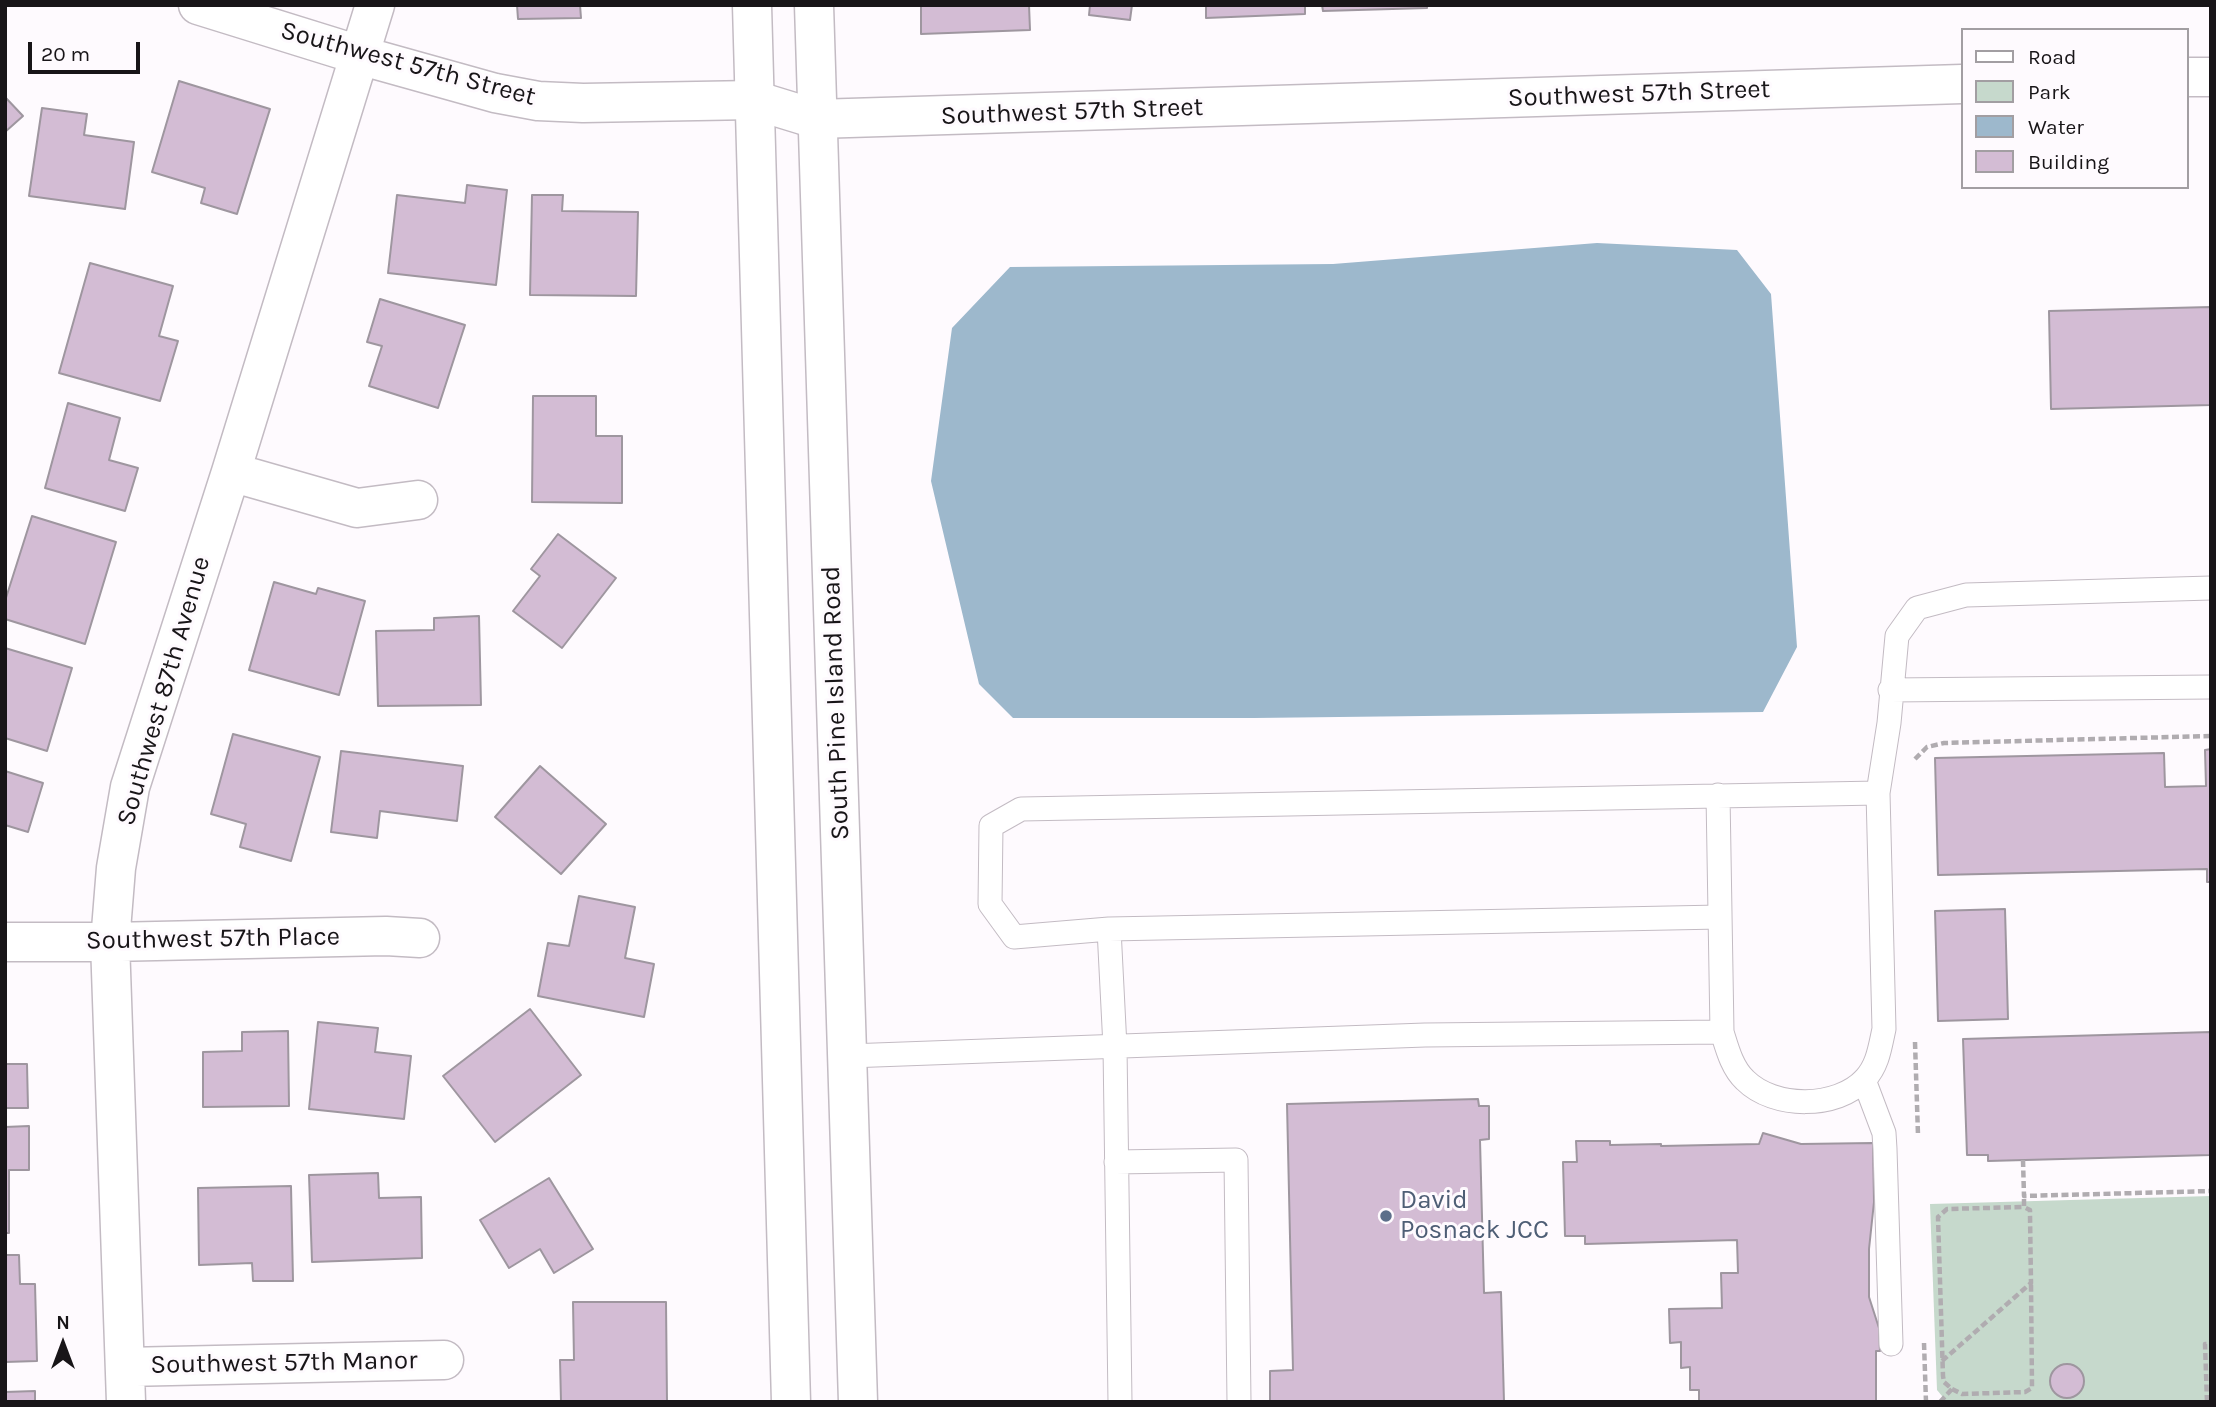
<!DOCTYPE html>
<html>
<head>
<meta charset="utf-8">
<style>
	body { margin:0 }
	#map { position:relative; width:2216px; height:1407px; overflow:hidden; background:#fefafe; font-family:Karla,sans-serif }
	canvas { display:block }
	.frame { position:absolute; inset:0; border:7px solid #181518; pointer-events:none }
	.legend { position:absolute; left:1961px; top:28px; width:228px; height:161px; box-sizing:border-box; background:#fefafe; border:2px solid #a29ea2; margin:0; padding:9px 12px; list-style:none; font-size:21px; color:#181518 }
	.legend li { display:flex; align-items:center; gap:14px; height:35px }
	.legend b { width:35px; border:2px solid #a29ea2 }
	.north { position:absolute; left:28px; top:1309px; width:70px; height:70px; -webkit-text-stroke:5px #fefafe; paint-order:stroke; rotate:0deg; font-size:19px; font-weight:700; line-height:28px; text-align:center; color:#181518 }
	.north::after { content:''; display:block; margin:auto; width:24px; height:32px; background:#181518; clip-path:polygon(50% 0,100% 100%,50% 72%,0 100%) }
	.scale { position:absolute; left:28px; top:42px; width:112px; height:32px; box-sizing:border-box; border:4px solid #181518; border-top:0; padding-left:9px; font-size:21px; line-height:24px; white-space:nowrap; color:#181518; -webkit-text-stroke:5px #fefafe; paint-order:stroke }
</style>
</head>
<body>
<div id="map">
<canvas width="2216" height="1407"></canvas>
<div class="frame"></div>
<ul class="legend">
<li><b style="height:9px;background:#fff"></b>Road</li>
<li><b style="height:19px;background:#c6d9cc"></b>Park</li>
<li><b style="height:19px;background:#9db8cc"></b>Water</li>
<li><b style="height:19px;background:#d3bcd4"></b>Building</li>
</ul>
<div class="north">N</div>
<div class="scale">20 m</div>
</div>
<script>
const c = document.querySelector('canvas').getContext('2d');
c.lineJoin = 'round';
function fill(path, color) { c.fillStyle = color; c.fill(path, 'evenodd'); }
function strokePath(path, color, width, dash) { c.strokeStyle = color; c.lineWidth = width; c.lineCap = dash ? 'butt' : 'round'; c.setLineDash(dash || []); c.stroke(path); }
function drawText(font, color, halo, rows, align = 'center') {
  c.font = font + ' Karla,sans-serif'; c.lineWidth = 6; c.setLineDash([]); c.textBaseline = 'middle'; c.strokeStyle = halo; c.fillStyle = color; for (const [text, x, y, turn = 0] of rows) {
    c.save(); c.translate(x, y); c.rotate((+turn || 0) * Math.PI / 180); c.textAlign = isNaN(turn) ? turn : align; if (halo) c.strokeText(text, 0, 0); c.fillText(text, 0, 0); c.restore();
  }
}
fill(new Path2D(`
	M2211,1196v206h-264l-10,-12 -7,-186z`), '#c6d9cc');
fill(new Path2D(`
	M1597,243l140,7 34,44 26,353 -34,65 -509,6h-241l-34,-34 -48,-203 21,-153 58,-61 323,-3z`), '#9db8cc');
const building = new Path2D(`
	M517,5h63l1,13 -63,1z
	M921,5h108l1,25 -109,4z
	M1090,5h42l-2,15 -41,-5z
	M1206,5h99v9l-99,4z
	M1322,5h105v3l-104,3z
	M179,81l91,28 -33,105 -36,-11 4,-15 -53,-16z
	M5,97l18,19 -18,16z
	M42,108l45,6 -3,21 50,7 -9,67 -96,-13z
	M467,185l40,5 -11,95 -108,-12 9,-78 68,8z
	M532,195h31l-1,16 76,1 -2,84 -106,-1z
	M90,263l83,23 -14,50 19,5 -18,60 -101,-28z
	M380,299l85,26 -27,83 -69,-22 13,-40 -15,-4z
	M2211,307v98l-160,4 -2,-98z
	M533,396h63v40h26v67l-90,-1z
	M68,403l52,15 -11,42 29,8 -13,43 -80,-23z
	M32,516l84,26 -31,102 -80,-25v-18z
	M558,534l58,44 -54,70 -49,-37 27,-35 -9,-7z
	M274,582l42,12 2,-6 47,13 -26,94 -90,-25z
	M479,616l2,89 -103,1 -2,-75 58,-1v-12z
	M5,648l67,20 -25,83 -42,-13z
	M233,734l87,23 -29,104 -51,-14 6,-23 -35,-10z
	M2211,749v133h-4v-13l-269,6 -3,-117 229,-5 1,34 41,-1 -1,-36z
	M341,751l122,15 -6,55 -77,-10 -3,27 -46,-6z
	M540,766l66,58 -45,50 -66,-57z
	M5,771l38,12 -15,49 -23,-7z
	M579,896l56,11 -10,51 29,6 -10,53 -106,-21 10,-53 21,3z
	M2005,909l3,110 -70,2 -3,-110z
	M530,1009l51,66 -86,67 -52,-66z
	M318,1022l60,6 -3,24 36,4 -7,63 -95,-10z
	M288,1031l1,75 -86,1v-55l39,-1v-19z
	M2211,1032v123l-223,6v-6h-21l-4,-116z
	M5,1064h22l1,44h-23z
	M1478,1099l1,7h10v33l-9,1 4,153 17,-1 3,110h-234v-31l23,-1 -6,-266z
	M29,1126v44h-20v63h-4v-106z
	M1763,1133l38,11 72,-1 1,59 -5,47v48l10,31 1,23h-4v51h-177v-12h-9v-23l-9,1v-26l-11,1 -1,-34 53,-1 -1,-35h17l-1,-33 -152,4v-8h-20l-2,-74h14l-1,-21h34v4l51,-1v2l98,-2z
	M378,1173l1,25 42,-1 1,61 -110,4 -3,-87z
	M549,1178l44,71 -39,24 -14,-24 -31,19 -29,-48z
	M291,1186l2,95h-40l-1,-18 -53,2 -1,-77z
	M5,1255h14l1,29h15l2,77 -32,1z
	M573,1302h93l1,100h-106l-1,-42h14z
	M2050 1381a17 17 0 1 1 34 0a17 17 0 1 1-34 0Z
	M35,1391v11h-30v-10z`);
fill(building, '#d3bcd4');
strokePath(building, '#9e969f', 2);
const lane = new Path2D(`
	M1890,690l321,-3
	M1718,795l4,237c5,16 10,36 23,48 29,29 92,29 120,-1 13,-14 15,-32 19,-50l-6,-236 11,-70 8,-87 20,-28 49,-13 245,-7
	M1720,917l-611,12 -95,8 -24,-33 1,-78 30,-17 857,-16
	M1109,929l6,118 5,355
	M848,1056l577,-21 297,-3
	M1864,1080l20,53 1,16 6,195
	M1116,1162l120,-2 3,242`);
const street = new Path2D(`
	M198,5l161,50 136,38 43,8 45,2 171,-3 62,19 1146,-35
	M2186,77h25
	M231,472l126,36 61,-8
	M5,942h105l276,-6 34,2
	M125,1367l319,-7
	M126,1402l-16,-460 6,-74 14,-81 101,-315 144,-467`);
const secondary = new Path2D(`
	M752,5l39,1397
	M814,5l44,1397`);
strokePath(lane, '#c3bbc3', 25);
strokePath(street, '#c3bbc3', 41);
strokePath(secondary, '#c3bbc3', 41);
strokePath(new Path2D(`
	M1915,759l12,-12 17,-4 267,-7
	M1915,1042l3,93
	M2023,1160l1,36 187,-5
	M1924,1343l2,59
	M1942,1361l89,-78 -1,-69v-4l-6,-3
	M1952,1389l10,5 63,-2 7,-4 -1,-104
	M1940,1402l12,-13 -8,-7 -1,-6 -5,-159 9,-8 77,-2v-11
	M2207,1402l-2,-58h6`), '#b0acb0', 4.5, [7, 3.5]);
strokePath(lane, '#fff', 23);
strokePath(street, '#fff', 38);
strokePath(secondary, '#fff', 38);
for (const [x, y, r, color] of [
	[1386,1216,7,"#5c6f8a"]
]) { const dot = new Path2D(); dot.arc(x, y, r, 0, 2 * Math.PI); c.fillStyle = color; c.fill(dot); strokePath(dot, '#fefafe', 2.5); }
drawText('26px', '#181518', '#fefafe', [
	["Southwest 57th Street",408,64,15],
	["Southwest 57th Street",1639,94,-2],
	["Southwest 57th Street",1072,112,-2],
	["Southwest 87th Avenue",164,691,-74],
	["South Pine Island Road",836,703,-92],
	["Southwest 57th Place",213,939,-1],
	["Southwest 57th Manor",284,1363,-1]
]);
drawText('26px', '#4e5e75', '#fefafe', [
	["David",1400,1201],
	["Posnack JCC",1400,1231]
], 'left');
</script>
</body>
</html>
